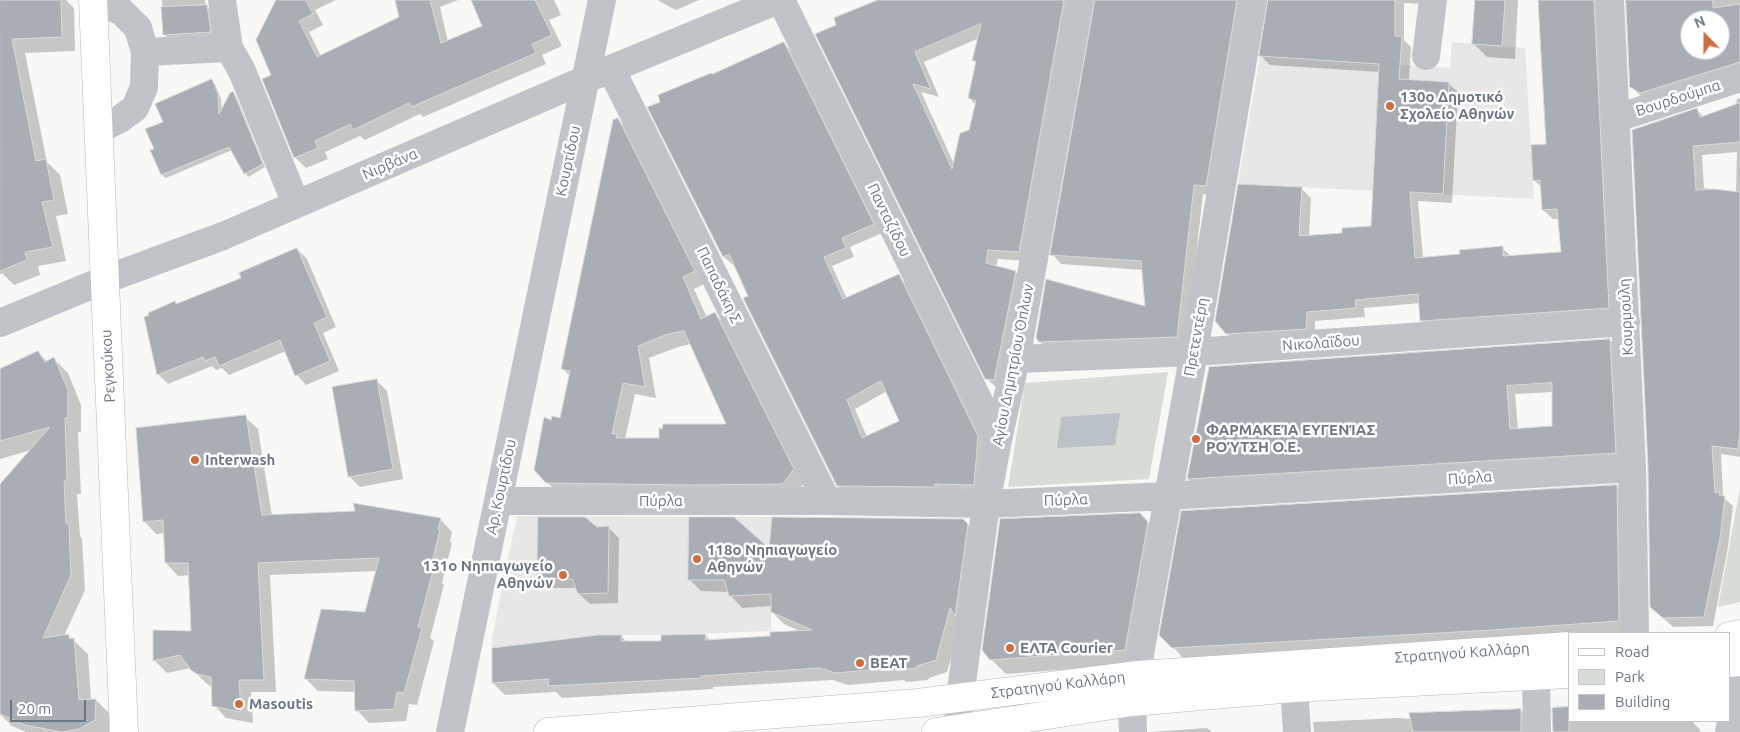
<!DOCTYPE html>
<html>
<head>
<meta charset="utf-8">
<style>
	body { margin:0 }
	#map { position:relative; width:1740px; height:732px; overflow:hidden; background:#f8f8f6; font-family:Ubuntu,sans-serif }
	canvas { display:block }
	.legend { position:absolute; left:1568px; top:632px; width:162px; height:90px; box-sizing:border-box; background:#fff; border:1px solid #c4c8cd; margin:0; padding:6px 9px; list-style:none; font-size:15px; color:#6b7683 }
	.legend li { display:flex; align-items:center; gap:10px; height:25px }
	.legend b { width:25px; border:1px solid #c4c8cd }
	.north { position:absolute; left:1680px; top:10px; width:50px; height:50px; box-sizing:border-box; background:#fff; border:1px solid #c4c8cd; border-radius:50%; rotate:338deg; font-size:14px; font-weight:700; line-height:20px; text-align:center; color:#6b7683 }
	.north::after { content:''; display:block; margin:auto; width:18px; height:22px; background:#ce6e40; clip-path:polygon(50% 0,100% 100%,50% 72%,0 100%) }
	.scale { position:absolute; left:10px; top:700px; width:76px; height:22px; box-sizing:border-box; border:2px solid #6b7683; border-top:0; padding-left:6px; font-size:15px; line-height:18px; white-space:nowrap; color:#6b7683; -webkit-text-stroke:4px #fff; paint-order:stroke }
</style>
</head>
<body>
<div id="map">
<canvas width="1740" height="732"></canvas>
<ul class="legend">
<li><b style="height:6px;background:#fff"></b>Road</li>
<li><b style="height:14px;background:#d8dcd6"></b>Park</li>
<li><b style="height:14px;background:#a8aeb4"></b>Building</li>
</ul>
<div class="north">N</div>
<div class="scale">20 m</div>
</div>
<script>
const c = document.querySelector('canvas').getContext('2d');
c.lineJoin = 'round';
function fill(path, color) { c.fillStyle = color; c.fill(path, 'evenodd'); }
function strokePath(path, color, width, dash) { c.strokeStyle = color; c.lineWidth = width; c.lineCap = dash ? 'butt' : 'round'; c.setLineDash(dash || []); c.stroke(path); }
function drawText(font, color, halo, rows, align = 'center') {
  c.font = font + ' Ubuntu,sans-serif'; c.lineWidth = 5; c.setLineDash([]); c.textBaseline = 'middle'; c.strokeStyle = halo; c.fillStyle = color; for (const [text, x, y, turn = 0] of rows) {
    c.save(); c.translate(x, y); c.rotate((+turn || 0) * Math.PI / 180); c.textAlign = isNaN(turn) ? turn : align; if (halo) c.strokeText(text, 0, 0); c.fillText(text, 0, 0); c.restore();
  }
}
fill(new Path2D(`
	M1452,42l73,6 9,151 -296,-15 22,-128 190,12z
	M517,516l255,1 -1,114 -110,4h-63l-106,13v-10z`), '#e6e7e6');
fill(new Path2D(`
	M1168,372l-19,107 -141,8 17,-104z
	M1740,488v114l-22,5z`), '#d8dcd6');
fill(new Path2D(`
	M1120,413l-5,32 -58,3 4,-31z`), '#bac2c7');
fill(new Path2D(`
	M0,0h66l8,8 1,43 -50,2 22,109 13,13 8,39 -12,2 10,45 -28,5 2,9 -26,10 -12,-12 -2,1z
	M162,0h43l1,6 4,4 3,25 -46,2 -3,-3z
	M277,0h59l-21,10 8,15 -14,7 12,24 79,-38 -4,-18h62l-18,7 8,35 36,-15 -12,-27h82l7,15 -12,5 13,26 -20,9 4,9 -123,53 -3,-3 -55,26 -5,-4 -35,16 3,7 -22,9 -11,-11 -22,-81z
	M657,0h42l-23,10z
	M892,0h185l-49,261 -30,-2 -2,8 19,5 10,9 -29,106 -10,-9zM979,38l-6,22 4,4 -8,34 7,7 -6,26 -16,33 -33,-72 18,5 -15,-35z
	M1096,0h154l-35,195 -12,-1 -17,152 -136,5 -10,-9 107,-34 -4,-38 -82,-6 -9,-10z
	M1269,0h154v4l-19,-1v37l7,7 -2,34 39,2 10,9 -6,111 -34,-2 5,57 38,-2 41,-8 9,8 52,-3 -4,-34h-6l-10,-9 -1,-22 -8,-8 13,-35 -8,-145h68l11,316 -188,13 -9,-9 -1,-17 -56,5 1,9 -50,4v16l-78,6 -10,-10 74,-145 10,10 -2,39 34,-3 29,-7 8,-155 -110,-7 -9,-9z
	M1476,0h42l-3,59 -28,-2 -14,-14z
	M1627,0h113v74l-99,22 -10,-9zM1690,20h30v30h-30z
	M784,44l9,9 89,180 -32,14 4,10 -22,9 15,33 51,-23 9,9 79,161 -4,47 -135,1 -9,-9 -103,-221 -2,1 -9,-8 -62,-154 50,-28zM887,391l14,31 -34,15 -12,-28z
	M212,81l3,3 6,15 1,12 11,-18 3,3 29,71 -17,10 -16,-27 -66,28 -4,-3 -10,-24 3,-1 9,-28z
	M1737,98l3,1v358l-19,-3 2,43 10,9 -5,41 -15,79 -40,1 -12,-11 -12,-149 48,-357 7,7 32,-11zM1737,152l-1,41 -32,-5 -2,-33z
	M618,119l12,13 76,151 -12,6 13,29 8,-4 12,12 78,156 -10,13 -236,-1 -12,-12 4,-61 9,-1 10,-44 -7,-7zM691,344l37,81 -68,14h-35l10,-45 21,4 -7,-40 29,-11z
	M297,249l10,10 29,68 -13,6 16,38 -33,14 -9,-10 -11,-24 -57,24 -7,-7 -6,2 -4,-4 -44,18 -10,-10 17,-71 2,2 65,-27z
	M1610,340l9,9 5,113 -427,26 -9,-9zM1553,392l1,36 -36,2 -3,-36z
	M38,353l10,9 6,-3 14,14 13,32v27h-3l3,62h-4l3,42 2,3 3,51 -21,46h5l19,18 3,47 5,-1 14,14 -1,18h-83l-14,-6 -12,-12v-228l31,-36 -31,9v-88z
	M376,380l11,11 16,88 -43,8 -11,-11z
	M245,417l13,12 14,87 168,3 12,13 -2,10 2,1 -10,40 2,2 -14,53 4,3 -17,64 -8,-1 -3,17 -37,2 -12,-13 -1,-18 -38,-1 -12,-12 60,-66 11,-42 -107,4 6,117h-25l2,31 -27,-5 -12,-13 -2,-18 -6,-4 -15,-15 -24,5 -12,-12 -1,-29h38l-2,-57 -12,1 -12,-13 -1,-30 -9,1 -12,-13z
	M1616,486l13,12 -4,135h-56l-384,27 -24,-26z
	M1139,514l15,15 -15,135 -133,10 -15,-15z
	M963,520l12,13 -13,87 -15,52 -18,6 -1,2 -22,2 -2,-2 -56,5 -15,-5 -120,7v2l-151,9 -6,-6 -51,3 -12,-12 128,-47 7,7 34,-1 43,-7 6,6 61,-3 30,-6 -18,-8 -12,-12v-6l-30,2 -12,-13 -1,-3 -28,-1 -12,-12 81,-28z
	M609,528l10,10 -1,65 -28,1 -11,-10 -2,-6h-28l-11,-10 59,-49z
	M1569,706v15h123l8,9v2h-146l-1,-25z
	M1520,710l12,11v11h-218l-1,-10 86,-4 12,1z
	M1207,728l5,4h-62z`), '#0003');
const building = new Path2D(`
	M0,0h61l1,37 -50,2 24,122 10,-2 8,41 -12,2 11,45 -28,5 2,8 -27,11z
	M276,0h30l7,14 -14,7 18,36 82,-40 -4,-17h35l11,43 41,-17 -11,-26h64l17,35 -20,9 4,9 -125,54 -2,-4 -56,27 -3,-6 -35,17 3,7 -24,10 -32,-79 9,-4 -15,-35z
	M878,0h186l-45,252 -31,-2 -2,13 30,8 -22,109 -9,-1 -170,-345 21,-9 -2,-7zM981,24l-9,37h4l-8,37 8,3 -7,29 -9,3 -8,36 -39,-85 18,5 -16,-37z
	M1095,0h142l-31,186 -12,-1 -17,152 -138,5 -3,-4 10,-59 99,27 -4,-45 -91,-6z
	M1268,0h127v36h7l-3,43 50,3 -6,112 -33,-2 5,66 45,-4 -1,-4 44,-4v10l58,-4 -4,-43 -15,1 -2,-30 -7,1 -2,-36 15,-1 -8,-144h56l15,308 -189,13 -2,-27 -63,6 1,8 -49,4 -1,17 -80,5 -11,-13 23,-137 64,3 -3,49 43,-3v-5l29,-2 8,-162 -120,-8z
	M1475,0h30l-3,46 -30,-2z
	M1626,0h87v8l27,-4v58l-100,31 -10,-6zM1690,20h30v30h-30z
	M207,5l4,27 -48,3 -2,-28z
	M784,42l90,182 -32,14 4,10 -22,9 19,42 56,-25 79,162 -4,49 -40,-1 3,3 -100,-1 -94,-188 5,-2 -19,-42 -6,3 -76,-150 13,-5 -2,-7 53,-22 1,1zM881,381l18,40 -37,17 -15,-38z
	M212,79l6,15 1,20 11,-21 3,-2 30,73 -19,10 -15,-27 -68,28 -11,-25 4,-1 -9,-20 18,-7 -8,-18z
	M1740,103v39l-47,4 3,44 17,-1 27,3v240l-2,17 -26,-3 3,47 5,-1 -1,3 6,1 -5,42 -16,79 -41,1 -13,-11 -2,-140 -16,-337 65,-22 3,9z
	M618,118l77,153 -12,6 18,42 14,-7 79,157 -11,15 -93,1 -144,-2 -12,-13 10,-53 7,3 1,-4 8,2 10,-47 -9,-2 52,-249zM684,331l42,93h-63l-1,5 -3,-1v10h-43l1,-4h-5l11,-51 22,4 -7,-41 27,-11z
	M297,248l30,69 -13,6 16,38 -35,15 -15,-36 -61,26 -4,-9 -10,4 -2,-4 -46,18 -13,-58 5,-2 -1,-2 27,-12 1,3 65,-26 -2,-5z
	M1610,339l6,114 -429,26 22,-112zM1552,383v43l-42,3 -3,-43z
	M38,351l7,11 9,-5 14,33v28h-3l2,63h-3l2,42 3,1 2,51 -28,63 26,-4v5l5,-1 5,62 17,-1 -1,21 -16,9 -17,3 -37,-7 -25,-11v-230l50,-57 -50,14v-72z
	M377,379l16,90 -45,8 -16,-90z
	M246,415l16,100 93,-4 -2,-8 88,15 -3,11 2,1 -10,40 3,1 -15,56 4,1 -18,65 -7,-1 -3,17 -39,2 -1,-30 -50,-2 17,-70 44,3 14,-54 -121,5 6,117h-25l2,32 -29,-6 -1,-29 -14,-3 -6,-4 -11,-15 -27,6v-31l38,1 -3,-68h-23l-2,-43 -20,2 -7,-94z
	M1617,485l2,136 -128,9 -319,18 -13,-13 22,-124z
	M1140,513l8,9 -23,128 -135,10 -8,-10 18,-131z
	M538,517h47l12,10 12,-1 -1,67 -30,1 -6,-15 -35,-1z
	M689,517h45l35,31 3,-31 191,2 5,5 -13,92 -5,-8 -14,52 -19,6 -1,2 -23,2v-2l-58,5 -15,-5 -119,8v2l-153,8 1,-7 -57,4v-35l106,-13h24l-1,6h40v-6l45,-1 -1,6 65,-4v-4l42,-2 -41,-18v-18l-42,2 -5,-16h-36z
	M1569,707v25h-16l-1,-24z
	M1521,709v23h-108l-4,-19z`);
fill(building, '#a8aeb4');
strokePath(building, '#dadad8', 1);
const major = new Path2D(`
	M93,0l31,732
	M1729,636l11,-2
	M1729,663l11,-1
	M548,732l370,-29 220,-28 431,-29
	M936,732l196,-30 162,-14 275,-14`);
strokePath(major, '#b4b7bb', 29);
strokePath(new Path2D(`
	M222,0l7,48 13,23 54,133
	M781,0l217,440
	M1610,0l22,468 3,165
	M93,1l28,10 17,17 7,24 -1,35 -9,21 -15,11 -22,11
	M145,52l84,-4
	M1426,56l7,-56
	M611,69l216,432
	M1617,118l123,-40
	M0,323l104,-43 119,-44 361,-156 194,-80
	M1016,359l178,-7 432,-30
	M498,501h329l159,3 182,-8 464,-28
	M1138,675l2,-21 54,-302 59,-352
	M1536,675l1,57
	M1294,688l3,44
	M1132,702l1,30
	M450,732l152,-732
	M957,732l3,-34 26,-194 12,-64 18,-81 64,-359
	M1729,732l11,-55`), '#c0c3c7', 28);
strokePath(major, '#fff', 28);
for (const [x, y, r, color] of [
	[1390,106,5,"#ce6e40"],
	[1196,439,5,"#ce6e40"],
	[195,460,5,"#ce6e40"],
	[697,559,5,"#ce6e40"],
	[563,575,5,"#ce6e40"],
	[1010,648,5,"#ce6e40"],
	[860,663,5,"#ce6e40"],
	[239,704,5,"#ce6e40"]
]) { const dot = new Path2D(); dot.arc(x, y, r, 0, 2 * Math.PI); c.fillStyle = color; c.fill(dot); strokePath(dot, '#fff', 2); }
drawText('bold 15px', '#6b7683', '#fff', [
	["130ο Δημοτικό",1400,97],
	["Σχολείο Αθηνών",1400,114],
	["ΦΑΡΜΑΚΕΊΑ ΕΥΓΕΝΊΑΣ",1206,430],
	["ΡΟΎΤΣΗ Ο.Ε.",1206,447],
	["Interwash",205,460],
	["118ο Νηπιαγωγείο",707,550],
	["Αθηνών",707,567],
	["131ο Νηπιαγωγείο",553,566,"right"],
	["Αθηνών",553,583,"right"],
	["ΕΛΤΑ Courier",1020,648],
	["ΒΕΑΤ",870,663],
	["Masoutis",249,704]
], 'left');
drawText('15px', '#6b7683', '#fff', [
	["Βουρδούμπα",1678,98,-18],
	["Κουρτίδου",568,161,-78],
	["Νιρβάνα",390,164,-23],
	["Πανταζίδου",889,220,64],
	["Παπαδάκη Σ",719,285,64],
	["Κουρμούλη",1626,317,-93],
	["Πρετεντέρη",1196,337,-80],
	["Νικολαΐδου",1321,343,-4],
	["Αγίου Δημητρίου Όπλων",1013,365,-79],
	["Ρεγκούκου",108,366,-93],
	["Πύρλα",1470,478,-4],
	["Αρ. Κουρτίδου",501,487,-78],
	["Πύρλα",1066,500,-2],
	["Πύρλα",661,501],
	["Στρατηγού Καλλάρη",1462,653,-4],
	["Στρατηγού Καλλάρη",1058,685,-7]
]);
</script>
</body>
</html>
